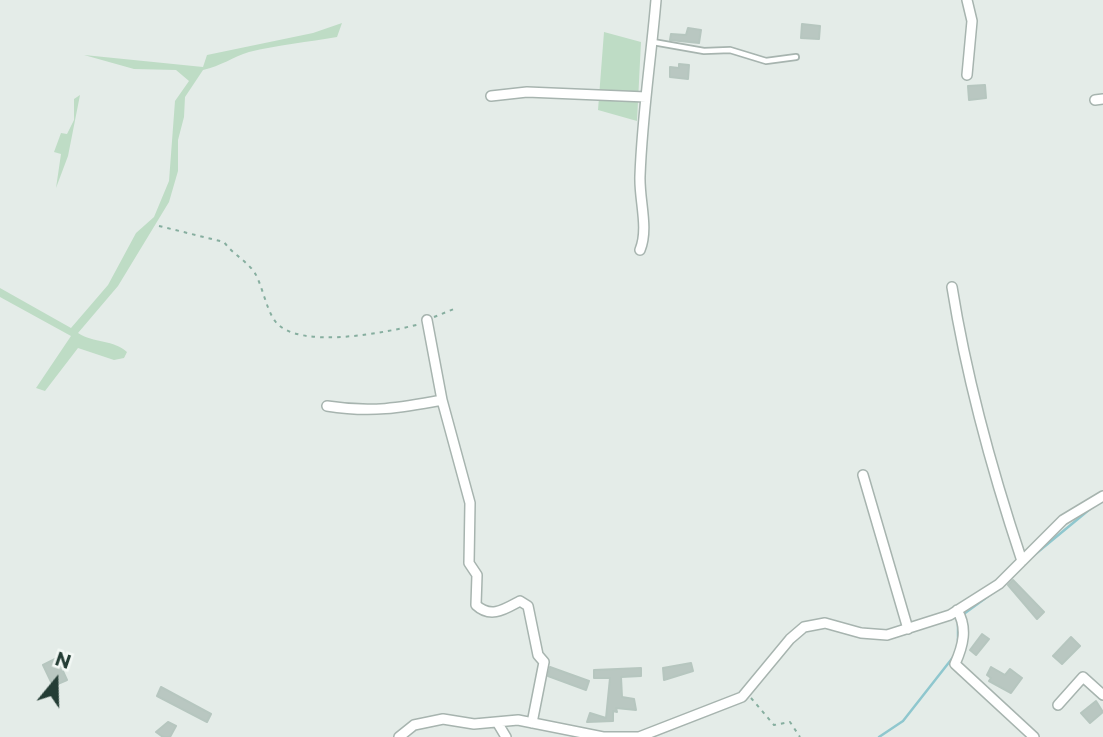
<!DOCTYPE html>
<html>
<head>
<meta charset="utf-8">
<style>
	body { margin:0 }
	#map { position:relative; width:1103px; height:737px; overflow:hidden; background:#e4ece8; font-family:Montserrat,sans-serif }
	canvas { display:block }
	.north { position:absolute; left:21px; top:646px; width:70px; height:70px; -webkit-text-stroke:5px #f4f9f6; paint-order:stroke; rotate:19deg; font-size:19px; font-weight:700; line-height:28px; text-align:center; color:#243d35 }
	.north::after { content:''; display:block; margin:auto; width:24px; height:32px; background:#243d35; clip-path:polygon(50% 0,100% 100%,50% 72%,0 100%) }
</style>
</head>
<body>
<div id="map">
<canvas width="1103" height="737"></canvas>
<div class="north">N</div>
</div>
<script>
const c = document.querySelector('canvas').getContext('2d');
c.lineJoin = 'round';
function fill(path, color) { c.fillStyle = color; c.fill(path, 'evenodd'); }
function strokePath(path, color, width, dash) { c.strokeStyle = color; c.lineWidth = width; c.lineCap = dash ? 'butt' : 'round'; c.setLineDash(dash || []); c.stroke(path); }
fill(new Path2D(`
	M342,23l-5,14c-28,5 -60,8 -88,15 -16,5 -28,14 -46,18l-18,27 -1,20 -6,23v31l-9,31 -51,84 -40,47c15,10 37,7 49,19l-3,6 -10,2 -36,-12 -33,43 -9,-3 35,-52 -71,-39v-9l71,40 37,-43 28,-52 18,-16 15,-36 6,-80 14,-20 -13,-11 -42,-1 -50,-14 119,12 4,-12 106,-22z
	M604,32l37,10 -4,79 -39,-11z
	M80,95l-12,61 -12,32 5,-34 -7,-2 7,-19 6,1 7,-14v-21z`), '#bedcc5');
strokePath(new Path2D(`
	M1033,556l57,-47
	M961,616l37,-27
	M958,622v18
	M879,737l24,-16 51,-65`), '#8fc7ce', 2.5);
const building = new Path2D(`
	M802,24l18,2 -1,13 -18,-1z
	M688,28l13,2 -2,13 -29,-3 1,-6 15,1z
	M679,64l10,1 -1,14 -18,-2v-10l9,1z
	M985,85l1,13 -17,2 -1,-14z
	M1013,580l31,32 -7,7 -29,-34z
	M982,634l7,5 -13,16 -6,-5z
	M1071,637l9,9 -18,18 -9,-8z
	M57,658l10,22 -14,6 -10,-21z
	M691,663l2,8 -29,9 -1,-12z
	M550,667l39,14 -3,9 -38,-14z
	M991,667l14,8 5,-6 12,9 -11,15 -22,-12 2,-3 -4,-3z
	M641,668v8l-20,1 1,20 12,2 2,11 -20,-2 1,4 -4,-1v10l-26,1 3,-9 16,5 4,-40h-16v-8z
	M161,687l50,27 -4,8 -50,-26z
	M1096,701l7,11 -13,11 -9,-10z
	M168,722l8,4 -6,11h-7l-7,-5z`);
fill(building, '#b9c7c1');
strokePath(building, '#b6c6bf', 2);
const service = new Path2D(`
	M653,42l51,9 26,-1 36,11 30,-4`);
const minor = new Path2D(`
	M967,75l5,-54 -5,-21
	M491,96l36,-4 119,5
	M1095,100l8,-1
	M640,250c9,-22 -1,-50 0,-74 2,-59 11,-117 16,-176
	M952,287c15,94 40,184 70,274
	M427,320l15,80
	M327,406c44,7 73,2 115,-6l28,103 -1,60 8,12 -1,30c15,14 29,4 44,-4l8,5 10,49 6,7 -12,61
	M863,475l45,154
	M957,610c11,18 6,36 -2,54l79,73
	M1058,705l25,-28 20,18
	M497,722l9,15
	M399,737l15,-12 29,-6 31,5 44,-4 85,17h36l103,-40 48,-58 14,-12 21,-4 36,10 26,2 63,-20 49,-31 64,-64 40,-24`);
strokePath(service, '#a7b4af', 8);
strokePath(minor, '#a7b4af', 12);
strokePath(new Path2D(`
	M159,226l65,16c8,11 18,16 27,26 10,9 14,40 24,53 22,30 114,11 145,3
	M434,317l20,-8
	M751,698l23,27 16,-3 10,15`), '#86ae9f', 2, [3.5, 5]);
strokePath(service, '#fff', 4.5);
strokePath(minor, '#fff', 9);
</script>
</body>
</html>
